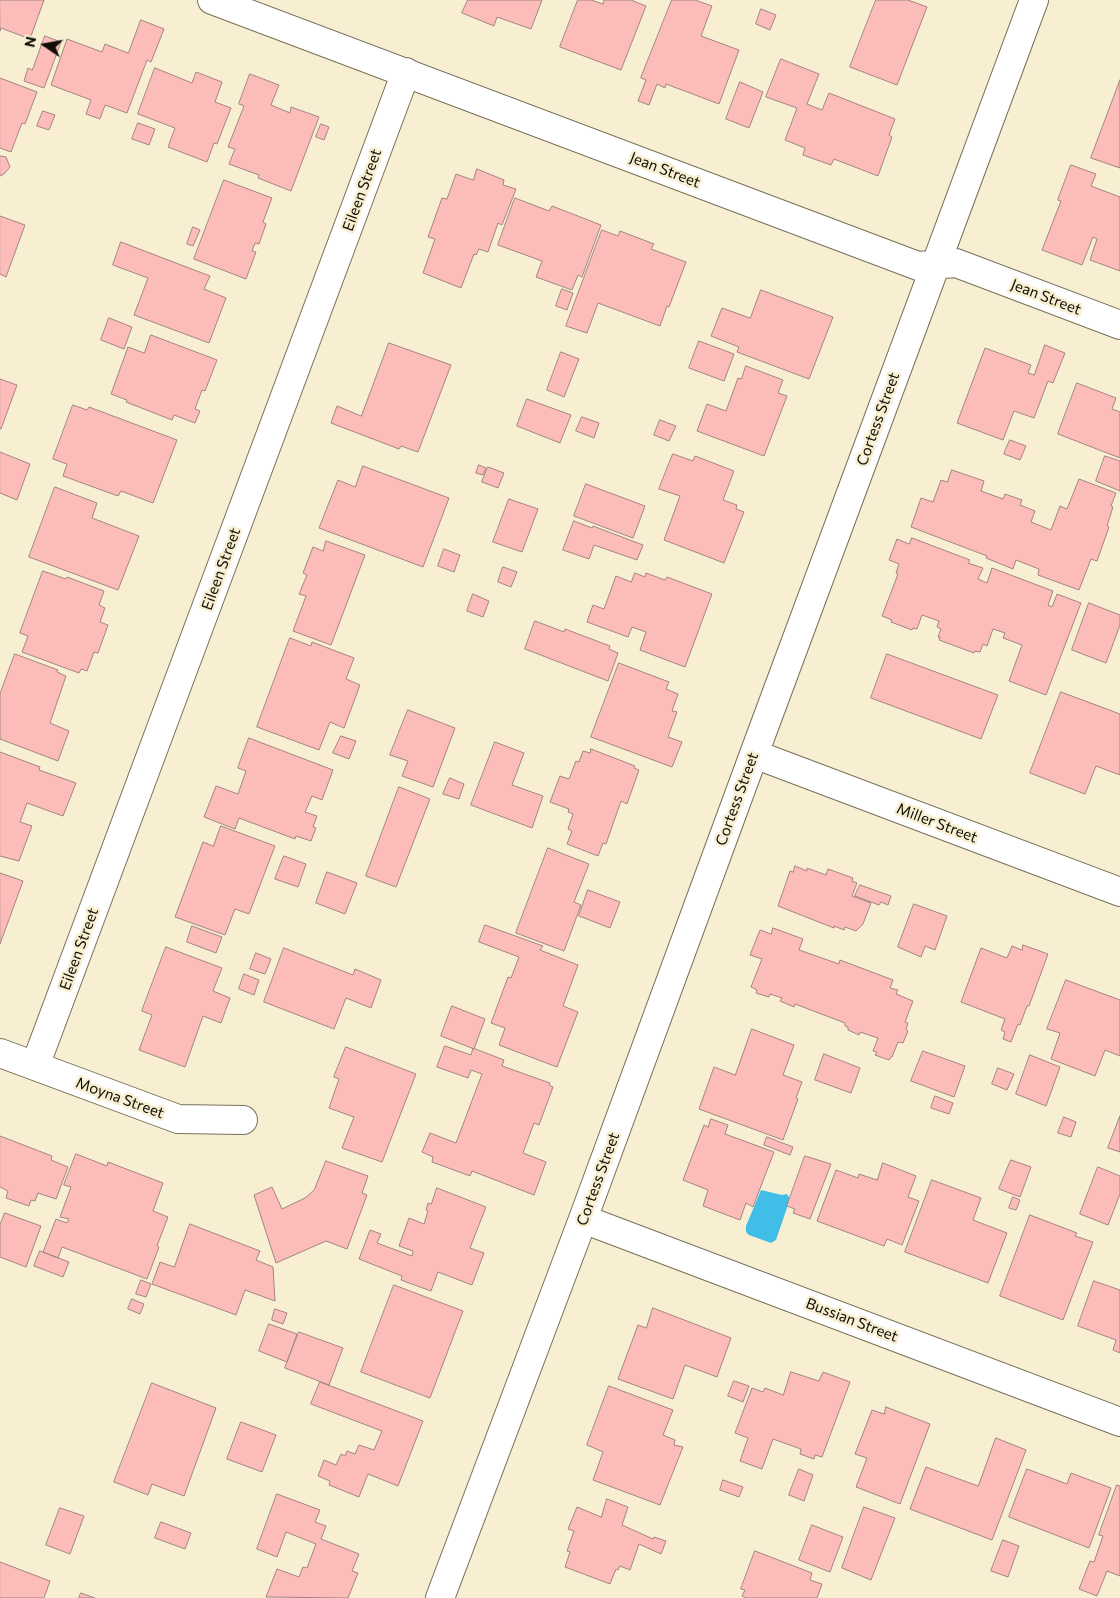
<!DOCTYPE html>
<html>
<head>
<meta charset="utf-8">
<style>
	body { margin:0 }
	#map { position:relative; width:1120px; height:1598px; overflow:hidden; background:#f8efd3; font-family:Commissioner,sans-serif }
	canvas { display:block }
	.north { position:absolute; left:20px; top:20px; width:50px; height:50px; -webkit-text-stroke:4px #f8efd3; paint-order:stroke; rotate:282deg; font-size:14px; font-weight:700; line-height:20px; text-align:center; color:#100e05 }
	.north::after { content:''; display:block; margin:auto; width:18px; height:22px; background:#100e05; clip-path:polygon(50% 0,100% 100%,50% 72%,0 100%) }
</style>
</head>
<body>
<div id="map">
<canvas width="1120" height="1598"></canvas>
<div class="north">N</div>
</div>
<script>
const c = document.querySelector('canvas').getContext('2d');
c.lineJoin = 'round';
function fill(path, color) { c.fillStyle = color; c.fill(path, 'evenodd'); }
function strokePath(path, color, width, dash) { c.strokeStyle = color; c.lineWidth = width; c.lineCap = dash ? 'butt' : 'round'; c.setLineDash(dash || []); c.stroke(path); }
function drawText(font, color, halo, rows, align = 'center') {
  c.font = font + ' Commissioner,sans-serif'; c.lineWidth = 5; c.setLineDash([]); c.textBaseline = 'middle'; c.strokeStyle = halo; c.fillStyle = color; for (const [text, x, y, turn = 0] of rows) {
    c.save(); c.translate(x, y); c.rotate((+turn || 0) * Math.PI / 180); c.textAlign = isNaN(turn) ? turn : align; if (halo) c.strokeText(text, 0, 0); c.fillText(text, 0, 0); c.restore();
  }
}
fill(new Path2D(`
	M761,1190l21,5 5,-1 3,5 -14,41 -5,3 -22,-8 -3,-3v-6z`), '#40bee8');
const building = new Path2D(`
	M0,0h44l-14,39 -29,-11 -1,3z
	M468,0h74l-11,29 -34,-12 -3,9 -32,-13z
	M578,0h13l12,4 1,-4h27l15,6 -25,64 -61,-23z
	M672,0h23l17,6 -11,30 38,14 -20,54 -53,-20 -1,4 -8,-4 -8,21 -11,-4 8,-21 -5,-2z
	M876,0h32l19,7 -30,78 -47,-18z
	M761,9l15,6 -6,15 -14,-6z
	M141,20l23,9 -13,33 -4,-2 -20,53 -22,-8 -5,14 -14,-5 5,-14 -40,-15 16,-46 35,13 3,-8 23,9z
	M45,36l16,6 -17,46 -20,-7 4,-13 4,2z
	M781,59l38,15 -12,30 15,6 7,-17 66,26 -6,16 3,2 -14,39 -44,-17 -3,6 -28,-10 2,-7 -20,-8 12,-32 -31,-11z
	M155,68l37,15 4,-11 26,10 -7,20 16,6 -14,36 -3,-1 -7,19 -39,-15 7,-19 -37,-14z
	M250,74l29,11 -8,20 19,8 1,-6 28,10 -28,74 -33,-13 1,-3 -30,-11 6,-15 -7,-2 16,-41 -5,-2z
	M0,78l37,14 -12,32 -3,-1 -11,29 -11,-4z
	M1120,80v88l-29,-10z
	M740,82l23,10 -14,36 -23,-9z
	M43,111l12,4 -6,15 -12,-4z
	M138,123l17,6 -6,16 -17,-6z
	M321,124l8,3 -5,13 -8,-3z
	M0,156l6,1 4,10 -6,7 -4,2z
	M1071,165l25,9 -5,12 29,11v74l-30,-11 7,-21 -4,-2 -11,28 -40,-15 19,-49 -3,-1z
	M477,169l27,11 -1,5 13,4 -14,36 -4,-2 -10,29 -9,-3 -3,6 -2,-1 -13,34 -38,-15 12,-34 -7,-2 14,-39 5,1 9,-25 17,6z
	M224,180l48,18 -9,24 3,2 -7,20 -4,-1 -3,8 4,1 -10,27 -52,-20z
	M515,198l34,13 3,-5 49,19 -19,52 -4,-2 -6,15 -36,-13 6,-16 -44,-16z
	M0,216l25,9 -19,52 -6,-3z
	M193,227l7,3 -7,16 -6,-2z
	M602,230l16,6 2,-5 34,13 -3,5 35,13 -17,45 -2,-1 -7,20 -62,-23 -11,30 -21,-7z
	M121,242l89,34 -6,13 22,9 -17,45 -75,-28 14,-37 -35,-13z
	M562,289l11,4 -6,17 -11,-4z
	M761,290l72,27 -24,62 -72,-27 2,-5 -28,-11 11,-28 28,10z
	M109,318l23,9 -8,22 -23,-9z
	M151,335l66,25 -12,31 -3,-1 -7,19 5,2 -5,12 -21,-8 -2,5 -46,-18 1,-2 -16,-6 17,-47 16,6z
	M699,341l35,13 -10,27 -35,-13z
	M389,343l62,22 -33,87 -17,-6 -2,3 -68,-26 6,-17 24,10z
	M1045,345l20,8 -12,30 -5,-2 -14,37 -20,-7 -11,29 -46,-17 28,-75 46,17 -3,8 6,2z
	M561,352l18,7 -15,38 -17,-7z
	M746,366l37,14 -5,13 9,3 -23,60 -67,-25 10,-27 19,7 12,-33 3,1z
	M0,379l17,6 -16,44h-1z
	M1077,383l39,15 -4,11 8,3v46l-62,-24z
	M527,399l44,16 -11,28 -43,-17z
	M73,405l14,5 2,-3 88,33 -24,63 -32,-12 -3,5 -55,-20 4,-12 -14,-5z
	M582,417l17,6 -5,15 -18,-7z
	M660,420l16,6 -7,15 -15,-6z
	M1010,440l16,6 -6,14 -16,-6z
	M0,452l30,12 -13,36 -17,-7z
	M673,454l20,7 2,-5 39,15 -11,29 14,5 -1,4 8,3 -20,51 -60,-23 16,-44 -21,-7z
	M1105,456l15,5v30l-24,-10z
	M479,465l7,3 -3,7 -7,-2z
	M363,466l86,32 -26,69 -104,-39 19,-48 17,7z
	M488,467l16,6 -6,15 -16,-6z
	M952,470l32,11 -3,10 22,8 2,-5 17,6 -2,5 15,6 -4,11 20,8 9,-24 7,3 12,-30 37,14 -5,13 2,1 -6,19 2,1 -12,34 -6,-2 -12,31 -41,-15 1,-6 -23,-9 -3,9 -27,-11 1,-2 -76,-29 10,-29 12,4 8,-22 6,2z
	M586,484l59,22 -12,32 -59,-22z
	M55,487l42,16 -5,15 47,18 -21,54 -89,-33z
	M509,499l29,10 -16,43 -29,-10z
	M574,521l18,7 1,-2 50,19 -6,15 -43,-15 -5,14 -26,-9z
	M912,538l58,22 -2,3 15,5 -5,11 9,4 5,-15 61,23 -5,14 4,2 5,-13 24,9 -35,92 -37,-14 13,-36 -19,-7 2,-5 -12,-4 -6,17 -4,-2 -3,8 -5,-1 -1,2 -35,-13 1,-3h-2l3,-8 -4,-2 2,-6 -17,-6 -5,14 -4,-1 -1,2 -21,-8 1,-2 -10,-4 16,-42 -2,-1 3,-9 -10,-4 8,-21 12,5z
	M326,541l39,14 -34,90 -38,-14 13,-35 -7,-2 8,-19 -4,-2 10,-26 10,4z
	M444,549l16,6 -6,17 -16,-6z
	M503,567l14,5 -6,15 -13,-5z
	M43,571l23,8 1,-2 37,14 -5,14 6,3 -5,14 8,3 -10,28 -4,-1 -7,19 -6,-2 -2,4 -57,-21 6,-16 -8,-3z
	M635,573l10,4 1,-4 19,7 2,-3 45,17 -27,73 -45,-17 6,-18 -14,-5 -4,10 -41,-15 6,-17 11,4 12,-33 15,6z
	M473,594l16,7 -6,16 -16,-6z
	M1089,603l31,12v10l-14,38 -34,-13z
	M535,621l29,11 1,-3 45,17 -1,3 9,4 -10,28 -83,-32z
	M290,638l21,8 1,-4 42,16 -8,21 14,6 -16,43 -14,-6 -11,28 -62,-23z
	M15,654l43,16 -1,2 9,4 -16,47 19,8 -11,30 -58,-22v-45z
	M887,654l111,41 -17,44 -110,-41z
	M619,663l50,19 -3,7 12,5 -6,17 5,1 -9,25 14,5 -10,25 -81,-30z
	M1061,692l59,22v61l-24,-9 -11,28 -55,-21z
	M408,710l47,18 -22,59 -31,-11 6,-15 -18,-6z
	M341,736l15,5 -7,18 -16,-6z
	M249,738l84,32 -11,30 -10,-4 -7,16 12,4 -4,11 3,1 -5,13 -15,-5 -1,3 -56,-21 -4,11 -31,-12 12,-31 22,8 8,-23 -8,-3z
	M495,742l29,11 -12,32 31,11 -11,32 -61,-23z
	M591,749l44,17 -1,2 5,2 -12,34 -6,-3 -15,43 -3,-1 -5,13 -31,-12 5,-13 -4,-2 5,-15 -5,-2 1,-3 -19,-7 10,-26 9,3 7,-18 3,1 4,-11 7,2z
	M0,752l40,15 -1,3 37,13 -13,33 -36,-13 -7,19 12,4 -13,35 -19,-5z
	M450,778l14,6 -5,15 -16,-5z
	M399,787l31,12 -34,88 -30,-11z
	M221,826l54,20 -26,68 -14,-5 -10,26 -50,-18 28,-75 10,4z
	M548,848l41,16 -15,38 7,3 -17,46 -48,-18z
	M284,856l22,8 -8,23 -23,-8z
	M795,866l12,5v-3l19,7 2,-6 25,9 -1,3 5,2 -5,13 19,7 -8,21 -7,7 -11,-4 -1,3 -10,-4v2l-56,-22 12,-35 3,1z
	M327,872l30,11 -12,31 -29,-11z
	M0,873l23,8 -23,63z
	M860,885l31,11 -3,9 -7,-3 -2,3 -24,-9z
	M588,890l32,12 -10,26 -31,-12z
	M914,904l33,12 -12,34 -10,-4 -4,11 -23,-10z
	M485,925l58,21 -3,4 38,15 -15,41 15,6 -21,55 -58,-22 6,-17 -14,-5 17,-46 3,1 8,-21 -40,-15z
	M192,926l30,11 -6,16 -29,-11z
	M773,928l30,11 -4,11 40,14 1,-4 53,20 -3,8 8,2 -2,4 17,7 -8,21 3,1 -2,7 2,1 -5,12 -5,-1 -6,15h-1l-2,3 -14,-5 2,-3 -4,-1 5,-13 -18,-6 -1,3 -11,-5v-3l-3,-1v-3l-50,-19 -1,3 -14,-6 2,-3 -12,-4 -1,3 -13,-4 1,-3 -6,-3 11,-28 -12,-4 10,-25 11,4z
	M1023,945l25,9 -19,52h-2l-7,19 -2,-1 -7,18 -8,-3 2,-7 -4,-2 4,-11 -44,-17 20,-54 26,10 5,-12 10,4z
	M166,947l56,21 -9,23 17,7 -9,25 -18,-7 -18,51 -46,-17 13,-35 -10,-4z
	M284,948l69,27 2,-6 26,11 -10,28 -25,-10 -12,31 -70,-27z
	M256,953l15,6 -6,15 -15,-5z
	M244,974l15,6 -5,15 -15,-6z
	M1066,980l54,20v56l-15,-6 -10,26 -44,-17 9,-26 -13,-4z
	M452,1006l33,13 -11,30 -33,-13z
	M752,1029l42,16 -11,30 19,7 -6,16 2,1 -15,41 -84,-31 15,-42 21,8z
	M445,1046l26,9 2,-7 31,12 -2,6 48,17 -1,2 4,2 -14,38 -5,-2 -11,30 23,9 -12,33 -62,-24 -2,5 -38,-14 1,-5 -11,-5 8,-19 26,10 26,-69 -11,-4 -3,8 -31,-11z
	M346,1047l70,27 -34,88 -40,-14 12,-31 -25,-9 10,-29 -5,-2z
	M923,1051l42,15 -11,31 -43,-16z
	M824,1054l36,14 -9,25 -36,-13z
	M1030,1055l30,12 -14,39 -30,-12z
	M998,1068l16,6 -7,16 -15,-6z
	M935,1096l18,7 -4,11 -18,-6z
	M1120,1116v36l-12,-4z
	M1064,1117l12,5 -5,15 -13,-4z
	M711,1119l17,6 -3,9 49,18 -21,55 -7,-4 -6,17 -37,-14 5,-16 -25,-10 21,-55 4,2z
	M0,1136l52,20 -1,4 17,7 -12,32 -18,-6 -3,8 -4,-1 -2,6 -23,-8 2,-7 -8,-4z
	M767,1137l26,10 -3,8 -26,-10z
	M76,1154l31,12 1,-4 55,21 -10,28 15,6 -11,29 2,1 -12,32 -85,-32 -4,11 -15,-6 13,-33 11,4 2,-4 -9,-2 11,-30 -7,-2z
	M805,1156l26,8 -21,55 -17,-6 2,-4 -8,-3z
	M1011,1160l20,7 -11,30 -21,-8z
	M326,1161l42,15 -6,17 5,2 -20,54 -21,-8 -50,22 -22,-68 18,-8 10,22 23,-11 9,-8z
	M883,1163l33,13 -8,21 11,4 -17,44 -15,-6 -3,7 -67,-25 19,-51 22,8 1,-4 18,6z
	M1098,1167l22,9v18l-12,31 -28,-11z
	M932,1180l49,18 -8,22 34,13 -19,50 -83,-31z
	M437,1188l49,19 -16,41 14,5 -12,32 -34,-13 -7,19 -30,-11 1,-4 -43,-17 11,-29 11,4 -4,9 35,13 1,-5 -14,-5 10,-28 15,6 4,-13 -2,-1 2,-7 3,1z
	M1013,1197l7,3 -4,10 -7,-2z
	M5,1213l36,13 -15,41 -26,-10v-32z
	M1030,1215l47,18 -2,3 18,6 -30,78 -63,-24z
	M190,1224l70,27 -4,9 17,7 2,34 -30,-11 -9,25 -84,-31 8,-22 14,5z
	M40,1251l29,11 -6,15 -29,-11z
	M141,1280l10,4 -5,13 -10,-3z
	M1094,1281l26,9v63l-7,-3 3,-10 -38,-14z
	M394,1285l69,26 -33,87 -69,-26z
	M132,1299l12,5 -4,10 -12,-5z
	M653,1308l78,30 -14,39 -32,-12 -12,34 -55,-20 20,-54 8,3z
	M275,1309l12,4 -4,11 -11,-4z
	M269,1324l28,10 -10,28 -28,-11z
	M299,1332l44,16 -14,37 -44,-17z
	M791,1372l28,9 4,-9 27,10 -28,75 -7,-2 -1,4 -14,-5 1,-5 -28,-10 -11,30 -22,-8 8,-23 -13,-5 17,-45 11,4 2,-4 18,7z
	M734,1381l15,5 -6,16 -15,-6z
	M320,1382l103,39 -25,65 -30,-12 -9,23 -30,-12 1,-4 -12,-5 6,-16 12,5 5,-11 4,2 2,-5 8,3 4,-9 15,5 8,-19 -71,-27z
	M152,1383l64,25 -32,88 -32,-12 -4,11 -34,-13z
	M609,1386l64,24 -10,25 12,5 -1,5 9,2 -23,58 -67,-25 10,-28 -16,-7z
	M886,1407l44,17 -30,80 -44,-17 11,-29 -12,-4 17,-44 12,4z
	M241,1422l35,13 -14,37 -35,-13z
	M996,1438l30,12 -34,90 -82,-31 16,-42 52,19z
	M799,1469l14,6 -9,26 -15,-6z
	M1027,1469l40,15 4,-11 40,15 -22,60 -80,-31z
	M723,1480l20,7 -4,10 -19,-7z
	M1117,1485l3,1v90l-13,-5 -10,25 -18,-7 11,-28 4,1 9,-26 -4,-1z
	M277,1494l43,16 -5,12 11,4 -5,13 38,15 -7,17 6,2 -10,25 -82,-1 11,-28 22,8 4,-10 4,1 9,-24 -30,-12 -9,25 -20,-8z
	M607,1499l21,8 -6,18 31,14 1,-2 12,4 -5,13 -22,-10 -9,26 -10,-4 -2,4 -2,-1 -6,15 -45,-17 5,-15 -3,-1 7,-20 -6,-2 9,-22 24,10z
	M864,1507l31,11 -24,62 -29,-12z
	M60,1508l24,8 -14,38 -24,-9z
	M161,1522l30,11 -6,16 -30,-11z
	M812,1525l31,12 -13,35 -31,-12z
	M1003,1540l16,6 -11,31 -17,-6z
	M755,1551l57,22 -2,7 12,4 -5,14h-71l-4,-2 3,-6 -4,-1z
	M0,1562l50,19 -6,17h-44z
	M81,1593l14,5h-16z`);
fill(building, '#fbbcba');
strokePath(building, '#a38483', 1);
const street = new Path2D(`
	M212,0l706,266 38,-3 164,62
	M754,754l366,138
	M0,1053l178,66 65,1
	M35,1066l371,-994
	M583,1219l537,203
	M440,1598l143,-379 171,-465 280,-754`);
strokePath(street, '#777057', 30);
strokePath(street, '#fff', 28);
drawText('15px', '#100e05', '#f8efd3', [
	["Jean Street",665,170,21],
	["Eileen Street",362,190,-70],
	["Jean Street",1046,297,21],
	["Cortess Street",878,419,-70],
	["Eileen Street",221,569,-70],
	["Cortess Street",737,799,-70],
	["Miller Street",937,823,21],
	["Eileen Street",79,949,-70],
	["Moyna Street",120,1098,20],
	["Cortess Street",598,1179,-70],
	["Bussian Street",852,1320,21]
]);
</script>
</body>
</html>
